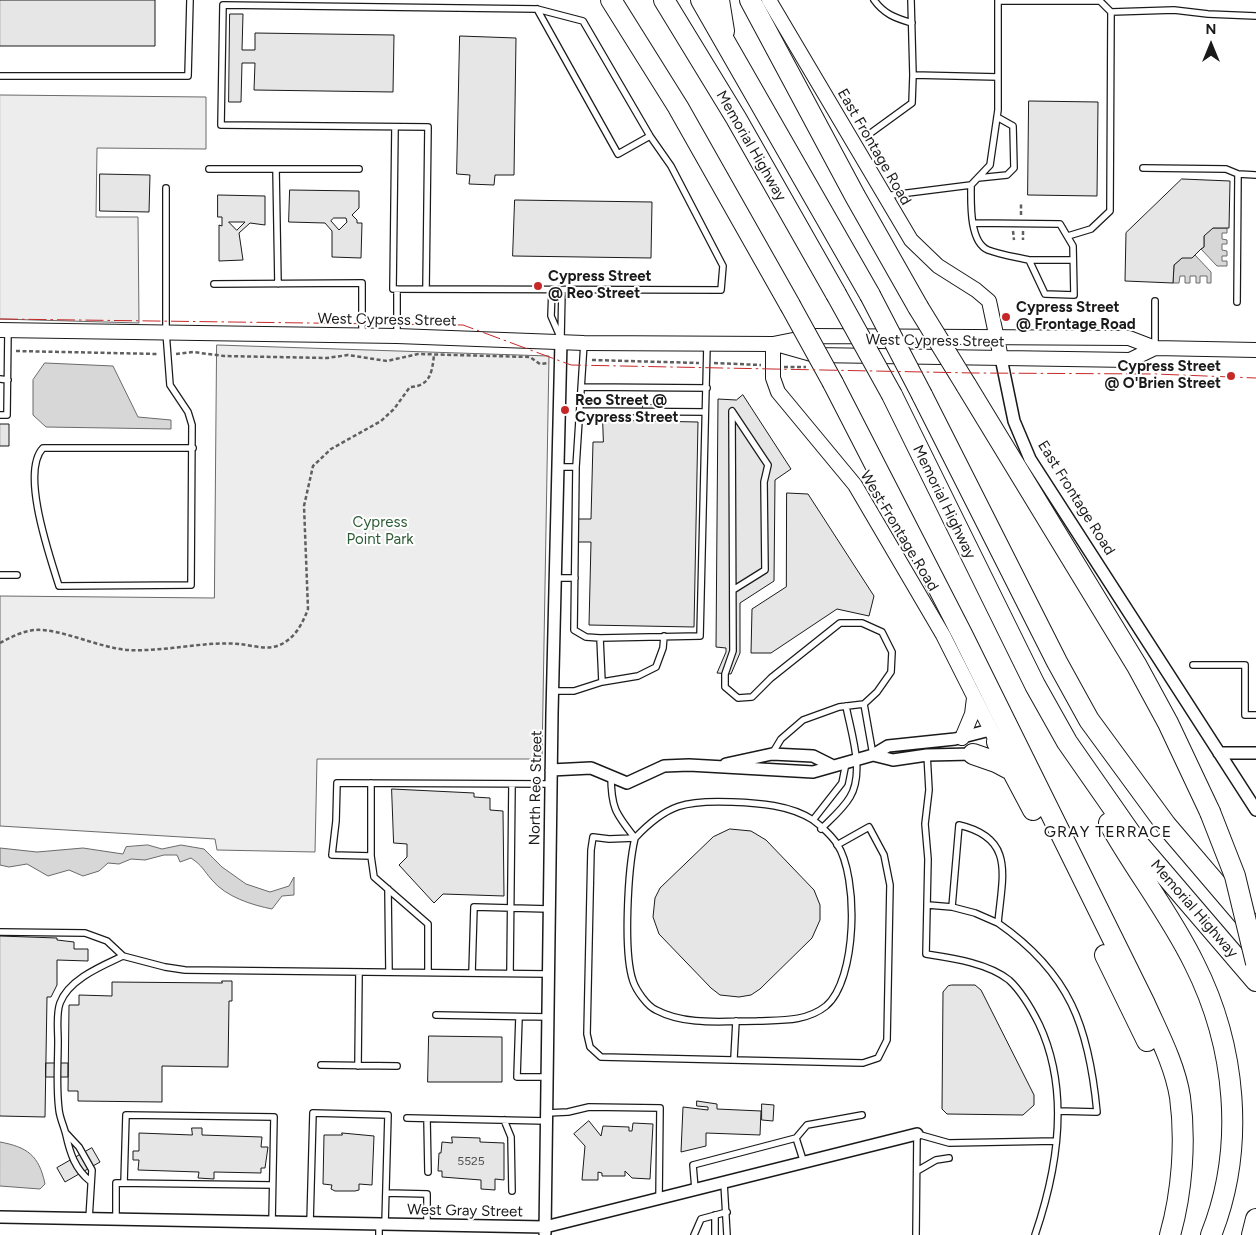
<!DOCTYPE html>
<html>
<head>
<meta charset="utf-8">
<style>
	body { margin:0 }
	#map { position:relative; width:1256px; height:1235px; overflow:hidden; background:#fff; font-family:Figtree,sans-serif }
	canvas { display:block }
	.north { position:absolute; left:1186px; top:20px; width:50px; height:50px; -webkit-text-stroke:4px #fff; paint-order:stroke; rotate:0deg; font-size:14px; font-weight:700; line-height:20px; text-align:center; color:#1a1a1a }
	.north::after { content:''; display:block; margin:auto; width:18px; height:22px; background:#1a1a1a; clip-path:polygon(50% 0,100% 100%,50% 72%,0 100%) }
</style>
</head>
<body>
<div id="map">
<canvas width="1256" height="1235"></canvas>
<div class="north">N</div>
</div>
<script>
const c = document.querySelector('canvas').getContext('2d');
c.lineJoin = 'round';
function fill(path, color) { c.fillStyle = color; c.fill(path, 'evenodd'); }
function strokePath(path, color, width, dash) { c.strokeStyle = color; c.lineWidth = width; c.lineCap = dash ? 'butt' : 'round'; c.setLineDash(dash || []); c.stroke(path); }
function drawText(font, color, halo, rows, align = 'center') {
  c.font = font + ' Figtree,sans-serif'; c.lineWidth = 4; c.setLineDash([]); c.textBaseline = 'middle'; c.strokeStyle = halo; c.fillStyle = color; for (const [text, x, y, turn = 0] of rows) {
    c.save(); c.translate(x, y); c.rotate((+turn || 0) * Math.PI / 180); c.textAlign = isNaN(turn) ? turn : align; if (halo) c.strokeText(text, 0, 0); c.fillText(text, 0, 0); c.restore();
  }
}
const green = new Path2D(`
	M0,95l206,2v52l-109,-1 -1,69h42l1,106 -139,-4z
	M217,345l332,11 -7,403h-225l-2,93 -98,-2 -2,-11 -215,-13v-230l214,2z`);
fill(green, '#ededed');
strokePath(green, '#6a6a6a', 1);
const water = new Path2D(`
	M1213,228h14v5h-5v6l5,1v4h-5v6l5,1v5h-5v5h5v5h-10l-16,-17 3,-2v-11z
	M1195,255l16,17v11h-4v-7h-7v7h-4v-7h-6v7h-5v-7h-5l-1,7h-6l1,-18 8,-7z
	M45,363l68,3 25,51 33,3v9l-125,-2 -13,-12v-35z
	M148,845l14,4 19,-4 23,4 18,18 24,17 24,8 19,-6 5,-9v18l-12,1 -10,13c-20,-4 -46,-12 -60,-29 -9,-10 -9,-14 -21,-22l-11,4 -3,-7h-13l-19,5 -14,-1 -12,5 -11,-1 -9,8 -16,5 -14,-6 -21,6 -21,-12 -18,3 -9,-2v-17l37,4 46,-4 40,6 3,-7z
	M0,1142c27,5 39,13 45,42l-5,5 -40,-3z`);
fill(water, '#d7d7d7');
strokePath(water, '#6a6a6a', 1);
const building = new Path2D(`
	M0,0h155v46h-155z
	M230,14h13l-1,36h13v-17l139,2 -1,57 -139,-2 1,-27h-13l-1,39h-12z
	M460,36l56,2 -2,137h-19l-1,10 -25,-1 1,-9 -13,-1z
	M1029,101l69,1 -1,94 -69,-1z
	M100,174l50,1 -1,37 -49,-1z
	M1182,179l48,2 -1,47h-16l-9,8v11l-3,2 -9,9h-10l-8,7 -1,18 -48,-2 1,-48z
	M290,190l69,1v17l-7,7 5,5v3h5l-1,35 -29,-1v-26l-7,-8 -36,-1zM334,218h12l1,4 -8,8 -8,-9z
	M218,195l47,1v29l-15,-2 -11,10 4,27 -24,1v-36l3,1v-9h-4zM229,222h16l-8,8z
	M515,200l137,2 -1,56 -138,-2z
	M743,395l48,74 -16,11 -1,101 -34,22v50l-9,21 -14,-1 9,-21v-4l-10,-1 2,-248 18,1z
	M643,404l16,1 -1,16h-16z
	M603,420l95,2 -4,205 -105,-2 2,-83h-15l1,-23h14l2,-77h10z
	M0,424h9v22h-9z
	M787,493l21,1 66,102 -5,20 -32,-7 -66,44h-20l1,-44 34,-22z
	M392,789l82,4v4l16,1v12l13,1 1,85 -61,-2 -9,9 -35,-38 8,-8v-13l-13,-1z
	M730,829l21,2 15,9 48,50 6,15v15l-8,18 -52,51 -9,6 -12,2 -19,-2 -9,-7 -52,-54 -6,-17 2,-19 5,-10 53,-51z
	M0,936l57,2v2l17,2v7h14v12l-31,-1v25l-6,12h-4l-2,120 -45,-1z
	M222,981h10v20h-3l-1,66 -66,-1v36l-84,-1v-10h-10l1,-86h10v-10l33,1v-14l110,1z
	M952,985h23l6,5 53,105v10l-11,10 -76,-1 -5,-5 1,-117 5,-6z
	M429,1036l73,1v45h-74z
	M46,1063h22v14h-22z
	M697,1101l20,3v5l44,2 -1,24 -54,-2v13l-25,6 2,-45 25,3v-3l-11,-1z
	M762,1104l12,1 -1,16 -11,-1z
	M589,1121l12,15 2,-10 26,1v4h3l1,-8 20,1 -3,55 -18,-1 -7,-7v5h-23v-3l-4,-1v8h-16l3,-34 -11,-12z
	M192,1128h10v7l60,2 -1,10h7l-3,21h-4v5l-47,-1v7l-16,-1 1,-6 -61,-2 1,-10h-6v-9h6v-18l53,2z
	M342,1133l32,3 -2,49 -13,-1v6l-4,1h-20l-4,-2 1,-4 -9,-1 1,-49h18z
	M452,1137l28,1v4l24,1v37l-9,-1v11l-14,-1v-9l-39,-3v-6h-4l1,-18h2l1,-11 10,1z
	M92,1148l8,14 -35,20 -8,-14z`);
fill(building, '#e6e6e6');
strokePath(building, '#1a1a1a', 1);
const service = new Path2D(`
	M874,0c10,14 21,18 38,23
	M911,0l2,75
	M537,9l81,145 32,-18
	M0,76h188l2,-76
	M395,127l-2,162 328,1 2,-24 -52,-100 -21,-30 -67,-115 -46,-12 -314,-4 -2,120 207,2 -2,162
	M868,135l44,-32 1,-28 85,2
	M1143,168l83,1 12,5 18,1
	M209,169h150
	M276,169l2,115
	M978,178l29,-3 7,-7 -1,-42 -16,-9
	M971,185c0,17 -2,57 17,65 13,5 28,7 41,10l16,34 29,1 -1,-49 -13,-22 -87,-1
	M166,188v144l4,53 18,27 4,13 -1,160 -132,1c-9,-29 -39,-114 -16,-138h150
	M884,196l87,-11 19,-20 8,-55v-109h102l11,11 63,-2 34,4 48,2
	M1068,236l23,-7 19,-18 1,-199
	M1029,260h44
	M214,284l148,-1v53
	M397,289v46
	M552,290l-1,26 10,23
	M1237,302l1,-128
	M561,338l1,-48
	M584,343l-8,124 -2,163 12,7 14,1 100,-2 7,-291
	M1155,346v-45
	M0,379l8,1
	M583,387l124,1
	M582,411l123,1
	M0,415h7l1,-85
	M559,467h17
	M0,575h17
	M556,578h19
	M733,590l32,-20 -1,-88 4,-17 -36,-54 1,240 -8,23v13l13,11 14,-1 19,-19 69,-55h22l20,9 10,20 -1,20 -14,20 -13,12 -25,3 -36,13 -22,19 -9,15
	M1193,665h52v50h11
	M602,682l36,-6 18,-9 7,-19 1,-12
	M552,691h22l28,-9 -2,-44
	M864,704l9,51
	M927,754l2,36 -4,34 3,35 -2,95c26,4 62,9 83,26 13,12 22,28 30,44 31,66 19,144 -4,211
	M611,775c0,32 4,38 24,63
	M371,783v73l3,21 54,47v48
	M813,820l29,-37 4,-20
	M821,829c10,-10 22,-20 29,-32 15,-25 1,-64 -4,-91
	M635,838c-7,30 -12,114 -2,143 3,9 14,25 23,29 30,16 68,11 101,11 24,-1 49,1 69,-15 31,-26 33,-129 11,-162 -5,-8 -17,-19 -24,-24 -23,-15 -54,-17 -81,-18 -46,-2 -65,2 -97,36l-26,1 -16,-2 -2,13 -4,184 3,13 11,10 262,6 15,-5 9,-18 3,-155 -6,-30 -15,-28 -32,18
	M371,856l-39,-1 4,-34 1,-38 214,1
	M388,889l1,83
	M928,905l24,2 7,-82c57,13 43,52 39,98 72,50 91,104 99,189l-39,-1
	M952,907l23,6 23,10
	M0,932l85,1 22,8 16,15 42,11 20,3 363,4
	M472,973l2,-66 75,2
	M510,973l2,-189
	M436,1015l112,2
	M519,1017l-2,60h30
	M734,1058l2,-37
	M321,1065l76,1
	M358,1066l1,-94
	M547,1113l21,-1 21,-5 71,1 -1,91
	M407,1118l140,3
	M427,1119l1,53
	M504,1120l7,17 1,54
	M66,1133l13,14 13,23 -3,49
	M804,1163l-8,-25 11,-13 55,-10
	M917,1171l19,-11 13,-2
	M90,1181c-15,-12 -20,-28 -24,-46 -2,-9 -6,-16 -7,-25 -3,-23 -1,-46 -1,-69 0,-12 -2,-27 2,-38 9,-24 42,-37 63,-47
	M124,1183l2,-68 148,2 -2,105
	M724,1183l3,52
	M695,1189l-2,-24 103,-27
	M386,1193l41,1v31
	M116,1219v-36l156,2
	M310,1223l3,-110 75,2 -3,109
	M379,1224v11
	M694,1235l7,-16 26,-7
	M715,1235v-20
	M916,1235l1,-101 32,9 107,-2`);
const minor = new Path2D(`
	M1001,358l13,63 16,38 226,351
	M1219,753h37
	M873,755l20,5 34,-5 46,-1 5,-2
	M726,764l46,-10 41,2 18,9
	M551,770l40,-2 36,15 37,-17 25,-1 124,7 60,-17 15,-9 67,-7 35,-9
	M0,1217l545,10 372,-93
	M545,1233l7,-520 9,-372`);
const tertiary = new Path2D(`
	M769,0l142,240 27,26 38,24 13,11 12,57
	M0,330l397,6 187,7 189,1 40,-8 316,2 26,10 101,2
	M773,344v34l5,14 77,93 88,150 54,107
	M776,344l39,11 315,5 25,-12
	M962,738l10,-24 2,-16`);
const motorway = new Path2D(`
	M611,0l67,107 112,198
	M664,0l72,118 100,176
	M701,0l169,295
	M719,0l5,31
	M750,0l105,196 63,111
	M833,383l129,251 183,370c13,29 30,61 35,93 6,44 2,96 -10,138
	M966,385l171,281 31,57 42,89
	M892,395l143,290 32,57 69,99 120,140
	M922,395l135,267 32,58 77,105 82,96
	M997,742l36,68
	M973,754l23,8 17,9
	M1109,823c27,48 61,91 85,140 42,83 52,184 17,272
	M1105,955l42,86
	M1252,1235l4,-16`);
strokePath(service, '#1a1a1a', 8);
strokePath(minor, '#1a1a1a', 14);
strokePath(tertiary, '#1a1a1a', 16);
strokePath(motorway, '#1a1a1a', 22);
strokePath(new Path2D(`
	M1021,215v-11
	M1013,231l1,9
	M1023,231v9
	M16,351l142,3
	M176,354l17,-2 31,4 103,2 21,-3 39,6 31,-7 112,3 10,7 9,-1
	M592,360l107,3
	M714,363l47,2
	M784,367h22
	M0,643c11,-6 23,-12 35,-13 25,-2 64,18 93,20 37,2 75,-9 111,-6 12,1 26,6 38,2 17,-6 25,-21 31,-37l-4,-103 9,-40 18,-17 50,-28 13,-12 16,-22c20,-1 22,-14 24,-32`), '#5f5f5f', 2.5, [4, 2.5]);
strokePath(service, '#fff', 5.5);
strokePath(minor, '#fff', 11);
strokePath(tertiary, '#fff', 14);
strokePath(motorway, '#fff', 20);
const motorwayBridge = new Path2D(`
	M836,294l56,101
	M870,295l52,100
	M790,305l43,78
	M918,307l48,78
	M1210,812l25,64 21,87`);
strokePath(motorwayBridge, '#1a1a1a', 22, []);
strokePath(motorwayBridge, '#fff', 20);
strokePath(new Path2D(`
	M0,319l463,6 108,40 403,8 181,1 101,4`), '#c62828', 1, [18, 4, 2.5, 4]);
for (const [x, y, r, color] of [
	[538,286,5,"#c62828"],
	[1006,317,5,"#c62828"],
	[1231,376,5,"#c62828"],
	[565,410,5,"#c62828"]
]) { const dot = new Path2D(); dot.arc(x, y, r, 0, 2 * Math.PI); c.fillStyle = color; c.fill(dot); strokePath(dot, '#fff', 2); }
drawText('12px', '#4d4d4d', null, [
	["5525",471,1161]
]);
drawText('15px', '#1a1a1a', '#fff', [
	["Memorial Highway",751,146,60],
	["East Frontage Road",874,147,60],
	["West Cypress Street",387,320,1],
	["West Cypress Street",935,341,1],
	["East Frontage Road",1076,498,58],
	["Memorial Highway",944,502,64],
	["West Frontage Road",899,531,59],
	["North Reo Street",536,788,-89],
	["Memorial Highway",1194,909,49],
	["West Gray Street",465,1211,1]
]);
drawText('bold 15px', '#1a1a1a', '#fff', [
	["Cypress Street",548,277],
	["@ Reo Street",548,294],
	["Cypress Street",1016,308],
	["@ Frontage Road",1016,325],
	["Cypress Street",1221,367,"right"],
	["@ O'Brien Street",1221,384,"right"],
	["Reo Street @",575,401],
	["Cypress Street",575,418]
], 'left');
drawText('15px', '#2b5a34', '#fff', [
	["Cypress",380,523],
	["Point Park",380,540]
]);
c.letterSpacing = '1px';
drawText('16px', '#1a1a1a', '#fff', [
	["GRAY TERRACE",1108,832]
]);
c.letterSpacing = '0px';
</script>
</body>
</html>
